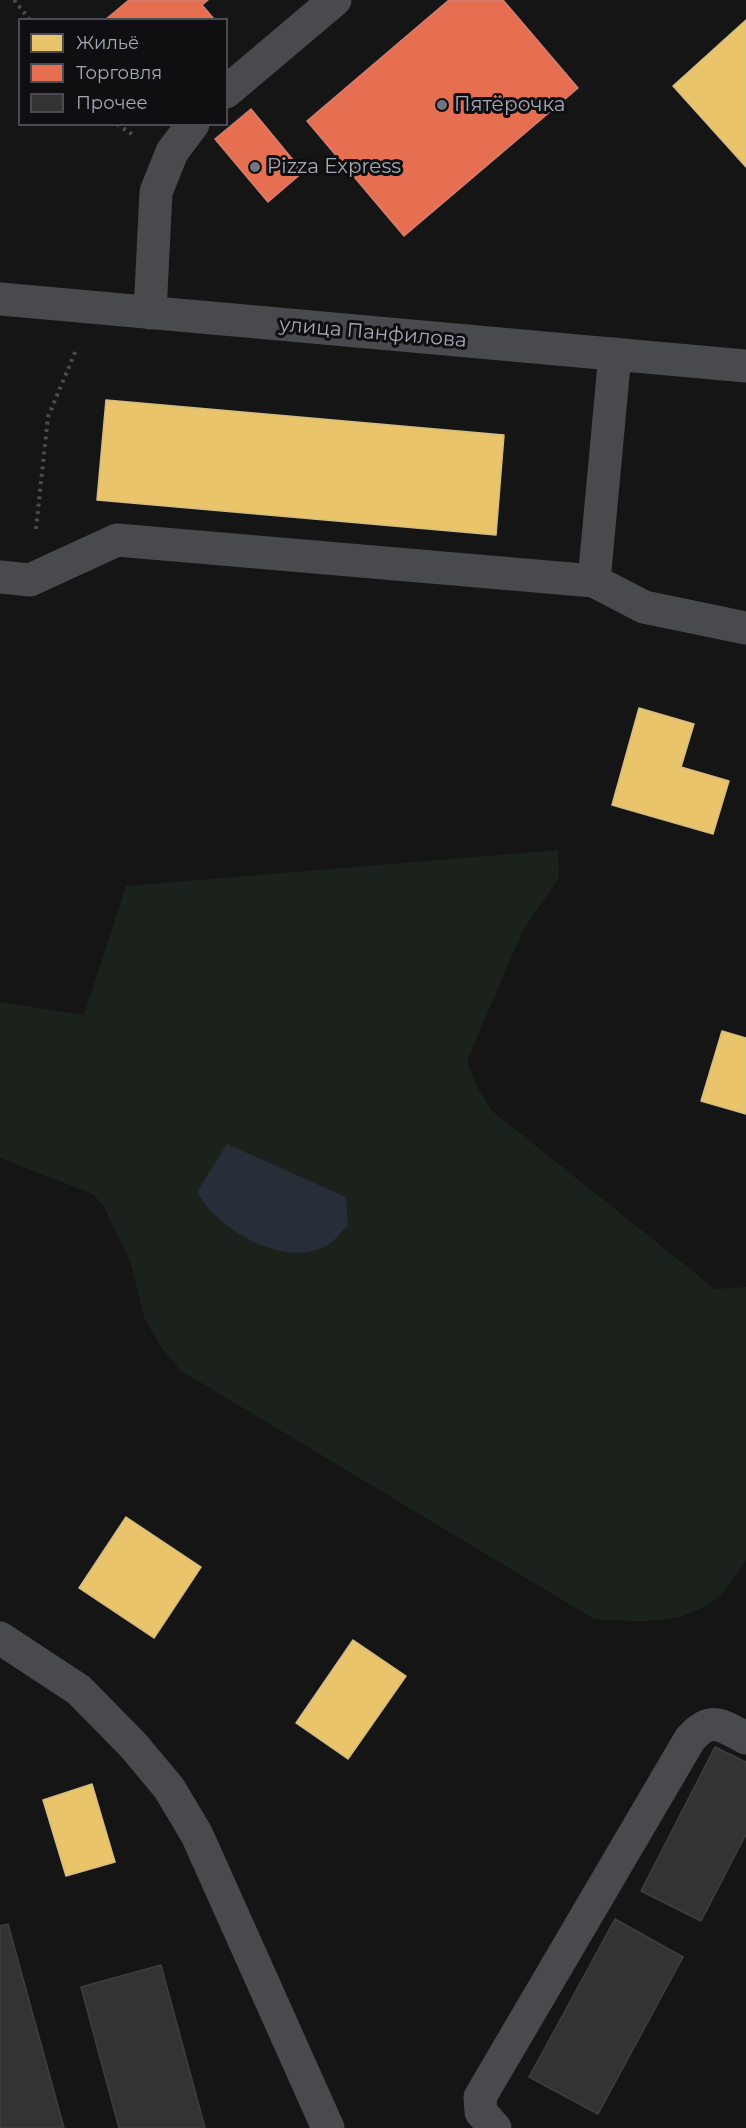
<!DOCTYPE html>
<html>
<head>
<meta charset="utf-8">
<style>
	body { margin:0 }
	#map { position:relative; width:746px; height:2128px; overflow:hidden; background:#151515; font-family:Montserrat,sans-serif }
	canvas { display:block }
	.legend { position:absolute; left:18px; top:18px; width:210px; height:108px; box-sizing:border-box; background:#0f0f11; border:2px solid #4b4c53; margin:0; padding:8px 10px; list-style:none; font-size:18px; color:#a5a8b7 }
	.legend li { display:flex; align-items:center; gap:12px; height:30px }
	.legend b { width:30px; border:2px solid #4b4c53 }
</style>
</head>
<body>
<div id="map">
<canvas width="746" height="2128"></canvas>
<ul class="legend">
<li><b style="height:16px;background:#e9c46a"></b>Жильё</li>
<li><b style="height:16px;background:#e76f51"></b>Торговля</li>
<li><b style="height:16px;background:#333334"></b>Прочее</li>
</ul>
</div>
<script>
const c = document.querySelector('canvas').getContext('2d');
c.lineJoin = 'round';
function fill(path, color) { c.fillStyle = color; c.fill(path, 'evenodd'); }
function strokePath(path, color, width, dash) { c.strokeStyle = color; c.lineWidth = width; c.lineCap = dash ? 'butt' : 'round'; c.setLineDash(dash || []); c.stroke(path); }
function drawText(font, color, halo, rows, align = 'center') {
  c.font = font + ' Montserrat,sans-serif'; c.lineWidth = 6; c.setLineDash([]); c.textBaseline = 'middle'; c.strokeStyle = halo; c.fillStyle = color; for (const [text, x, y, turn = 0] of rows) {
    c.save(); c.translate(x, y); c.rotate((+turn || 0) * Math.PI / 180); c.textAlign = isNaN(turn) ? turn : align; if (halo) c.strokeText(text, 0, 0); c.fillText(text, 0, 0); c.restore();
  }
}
fill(new Path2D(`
	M558,850l1,28 -36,52 -56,131 11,28 14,22 223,178 31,-2v273c-7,10 -13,21 -21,30 -33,37 -86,32 -131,29l-414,-249 -18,-22 -17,-28 -15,-59 -26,-54 -11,-13 -93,-36v-156l84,13 42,-129zM228,1145l118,52 -78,52 -54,-34z`), '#1b221c');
fill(new Path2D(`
	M227,1144l119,53 2,28c-7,7 -15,18 -24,22 -36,17 -84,-7 -110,-33 -7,-6 -12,-15 -17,-22z`), '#272e37');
const homes = new Path2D(`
	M746,20v147l-73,-81z
	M106,400l398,35 -8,100 -399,-35z
	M639,708l55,16 -13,43 48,14 -16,53 -101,-29z
	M722,1031l24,7v76l-45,-13z
	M126,1517l75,50 -47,71 -75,-50z
	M353,1640l53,36 -58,83 -52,-36z
	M92,1784l23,78 -49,14 -23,-76z`);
fill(homes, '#e9c46a');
strokePath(homes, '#d5bc81', 1.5);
const shops = new Path2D(`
	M129,0h79l-6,5 12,14 -109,1z
	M449,0h54l75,88 -174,148 -97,-115z
	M251,109l52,63 -35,30 -53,-63z`);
fill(shops, '#e76f51');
strokePath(shops, '#d38070', 1.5);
const building = new Path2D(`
	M715,1747l31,15v72l-45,87 -60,-30z
	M615,1919l68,38 -85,157 -69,-37z
	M8,1924l56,204h-64v-202z
	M161,1965l44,163h-86l-38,-141z`);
fill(building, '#333334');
strokePath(building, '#3d3e41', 1.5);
strokePath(new Path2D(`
	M14,0l16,20
	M117,124l16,11
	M36,529l12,-112 28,-67`), '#4b4b50', 4, [3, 4.5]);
strokePath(new Path2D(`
	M226,92l109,-92
	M0,299l746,67
	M150,313l6,-121 16,-40 21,-28
	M615,354l-21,227 50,26 102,21
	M0,577l30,3 87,-40 477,41
	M0,1638l79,52 54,55 36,43 28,47 131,293
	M495,2128l-14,-16 -1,-15 210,-358c21,-24 31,-14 56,-1`), '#494a4e', 33);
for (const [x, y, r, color] of [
	[442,105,6,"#73757e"],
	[255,167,6,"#73757e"]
]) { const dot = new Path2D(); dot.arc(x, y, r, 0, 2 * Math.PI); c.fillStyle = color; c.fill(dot); strokePath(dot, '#0f0f11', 2); }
drawText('20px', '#a5a8b7', '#0f0f11', [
	["Пятёрочка",454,105],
	["Pizza Express",267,167]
], 'left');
drawText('20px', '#a5a8b7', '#0f0f11', [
	["улица Панфилова",373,333,5]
]);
</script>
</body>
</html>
